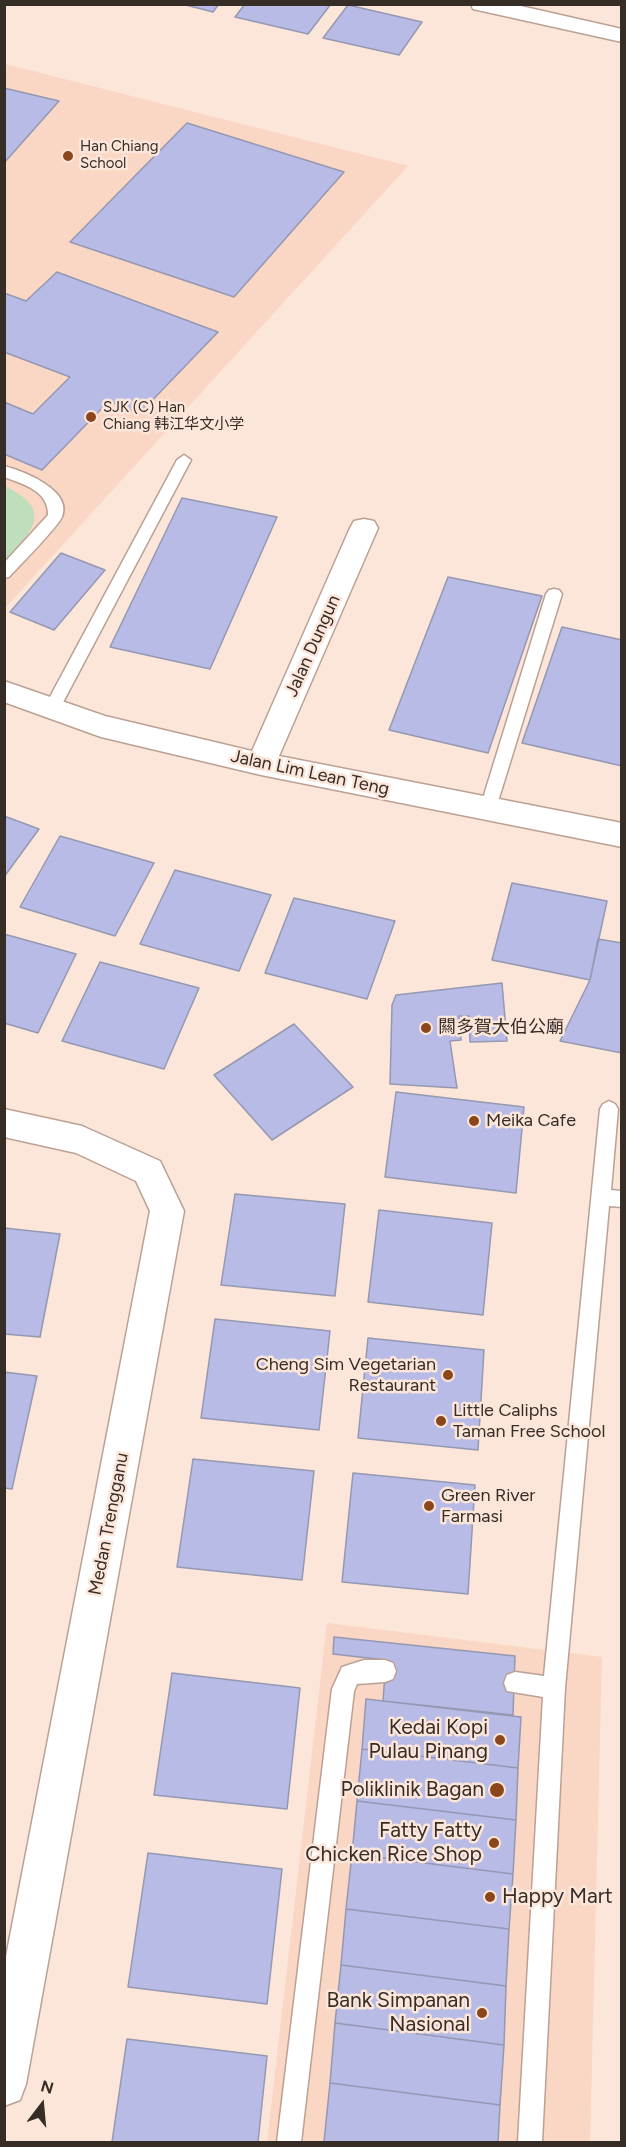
<!DOCTYPE html>
<html>
<head>
<meta charset="utf-8">
<style>
	body { margin:0 }
	#map { position:relative; width:626px; height:2147px; overflow:hidden; background:#fce6da; font-family:Figtree,sans-serif }
	canvas { display:block }
	.frame { position:absolute; inset:0; border:6px solid #372d27; pointer-events:none }
	.north { position:absolute; left:12px; top:2075px; width:60px; height:60px; -webkit-text-stroke:4px #fce6da; paint-order:stroke; rotate:16deg; font-size:16px; font-weight:700; line-height:24px; text-align:center; color:#372d27 }
	.north::after { content:''; display:block; margin:auto; width:21px; height:27px; background:#372d27; clip-path:polygon(50% 0,100% 100%,50% 72%,0 100%) }
</style>
</head>
<body>
<div id="map">
<canvas width="626" height="2147"></canvas>
<div class="frame"></div>
<div class="north">N</div>
</div>
<script>
const c = document.querySelector('canvas').getContext('2d');
c.lineJoin = 'round';
function fill(path, color) { c.fillStyle = color; c.fill(path, 'evenodd'); }
function strokePath(path, color, width, dash) { c.strokeStyle = color; c.lineWidth = width; c.lineCap = dash ? 'butt' : 'round'; c.setLineDash(dash || []); c.stroke(path); }
function drawText(font, color, halo, rows, align = 'center') {
  c.font = font + ' Figtree,"Noto Sans SC",sans-serif'; c.lineWidth = 5; c.setLineDash([]); c.textBaseline = 'middle'; c.strokeStyle = halo; c.fillStyle = color; for (const [text, x, y, turn = 0] of rows) {
    c.save(); c.translate(x, y); c.rotate((+turn || 0) * Math.PI / 180); c.textAlign = isNaN(turn) ? turn : align; if (halo) c.strokeText(text, 0, 0); c.fillText(text, 0, 0); c.restore();
  }
}
fill(new Path2D(`
	M5,64l403,102 -403,442z
	M327,1623l275,34 -12,485h-323z`), '#fad6c4');
fill(new Path2D(`
	M5,486c50,25 27,44 0,75z`), '#bfdebc');
const building = new Path2D(`
	M182,4h37l-6,8z
	M245,4h86l-23,30 -73,-17z
	M348,5l74,17 -23,33 -76,-17z
	M4,88l55,13 -55,62z
	M187,123l157,49 -110,125 -164,-55z
	M57,272l161,60 -79,82 -30,-13 -67,69 -38,-16v-52l29,12 37,-37 -66,-25v-59l22,8z
	M182,498l95,19 -67,152 -100,-22z
	M61,553l44,17 -51,60 -44,-18z
	M448,577l94,19 -54,157 -99,-23z
	M562,627l60,13v126l-100,-23z
	M4,816l35,13 -35,48z
	M60,836l94,27 -39,73 -95,-29z
	M175,870l96,25 -32,76 -99,-27z
	M512,883l95,18 -17,79 -98,-20z
	M294,898l101,23 -28,78 -102,-26z
	M4,934l72,20 -38,79 -34,-10z
	M598,939l24,4v110l-62,-12 30,-61z
	M100,962l99,26 -35,81 -102,-28z
	M502,983l5,58 -37,1 -1,-26h-10l2,24 -11,1 7,47 -67,-4 2,-79 4,-10z
	M294,1024l59,63 -81,53 -58,-65z
	M396,1092l128,15 -8,86 -131,-16z
	M235,1194l110,10 -10,92 -114,-11z
	M379,1210l113,13 -9,92 -115,-13z
	M4,1228l56,6 -20,103 -36,-3z
	M215,1319l115,12 -11,99 -118,-12z
	M368,1338l116,12 -6,100 -120,-12z
	M4,1372l33,4 -25,113 -8,-1z
	M193,1459l121,12 -12,109 -125,-13z
	M353,1473l122,12 -7,109 -126,-12z
	M334,1637l181,19 -2,59 -130,-14 3,-41 -53,-6z
	M172,1673l128,15 -13,121 -133,-14z
	M366,1699l155,18 -3,51 -156,-19z
	M362,1749l156,19 -2,52 -159,-19z
	M357,1801l159,19 -3,54 -161,-20z
	M148,1853l134,16 -15,135 -139,-17z
	M352,1854l161,20 -4,55 -163,-20z
	M346,1909l163,20 -3,57 -165,-21z
	M341,1965l165,21 -2,59 -169,-22z
	M335,2023l169,22 -4,60 -170,-22z
	M127,2039l140,17 -9,86h-146z
	M330,2083l170,22 -2,37h-174z`);
fill(building, '#b7bbe6');
strokePath(building, '#9598b1', 1.5);
const service = new Path2D(`
	M184,455l7,5 -131,248 -2,4h-12l-2,-4 133,-248z
	M4,466c19,5 69,24 58,51 -5,11 -42,48 -53,60l-5,1v-15l44,-48c1,-24 -25,-31 -44,-38z
	M554,589l5,1 3,4 -66,214 -2,4 -6,2 -6,-2 -2,-4 66,-214 3,-4z
	M609,1101l6,3 3,5 -7,81 11,1v16l-13,-1 -44,482 -23,454h-24l25,-445 -36,-6 -3,-8 3,-8 8,-3 29,4 56,-567 3,-5z
	M364,1660h21l8,3 3,8 -3,8 -8,3 -28,2 -3,7 -53,451h-24l55,-453 10,-22z`);
const minor = new Path2D(`
	M471,4h41l110,25v13l-149,-33z
	M364,519l10,2 4,7 -99,228 343,67v24l-361,-72 -160,-38 -97,-35v-21l101,35 147,35 98,-223 4,-7z
	M4,1109l78,17 78,35 24,50 -158,873 -6,16 -16,6v-139l146,-756 -14,-30 -60,-28 -72,-16z`);
strokePath(service, '#bba194', 3);
strokePath(minor, '#bba194', 3);
fill(service, '#fff');
fill(minor, '#fff');
for (const [x, y, r, color] of [
	[68,156,6,"#8b471b"],
	[91,417,6,"#8b471b"],
	[426,1028,6,"#8b471b"],
	[474,1121,6,"#8b471b"],
	[448,1375,6,"#8b471b"],
	[441,1421,6,"#8b471b"],
	[429,1506,6,"#8b471b"],
	[500,1740,6,"#8b471b"],
	[497,1790,8,"#8b471b"],
	[494,1843,6,"#8b471b"],
	[490,1897,6,"#8b471b"],
	[482,2013,6,"#8b471b"]
]) { const dot = new Path2D(); dot.arc(x, y, r, 0, 2 * Math.PI); c.fillStyle = color; c.fill(dot); strokePath(dot, '#fce6da', 2); }
drawText('15px', '#372d27', '#fce6da', [
	["Han Chiang",80,147],
	["School",80,164],
	["SJK (C) Han",103,408],
	["Chiang 韩江华文小学",103,425]
], 'left');
drawText('18px', '#372d27', '#fce6da', [
	["Jalan Dungun",313,646,-66],
	["Jalan Lim Lean Teng",310,773,12],
	["Medan Trengganu",109,1524,-79]
]);
drawText('18px', '#372d27', '#fce6da', [
	["闗多賀大伯公廟",438,1028],
	["Meika Cafe",486,1121],
	["Cheng Sim Vegetarian",436,1365,"right"],
	["Restaurant",436,1386,"right"],
	["Little Caliphs",453,1411],
	["Taman Free School",453,1432],
	["Green River",441,1496],
	["Farmasi",441,1517]
], 'left');
drawText('21px', '#372d27', '#fce6da', [
	["Kedai Kopi",488,1728],
	["Pulau Pinang",488,1752],
	["Poliklinik Bagan",484,1790],
	["Fatty Fatty",482,1831],
	["Chicken Rice Shop",482,1855],
	["Happy Mart",502,1897,"left"],
	["Bank Simpanan",470,2001],
	["Nasional",470,2025]
], 'right');
</script>
</body>
</html>
